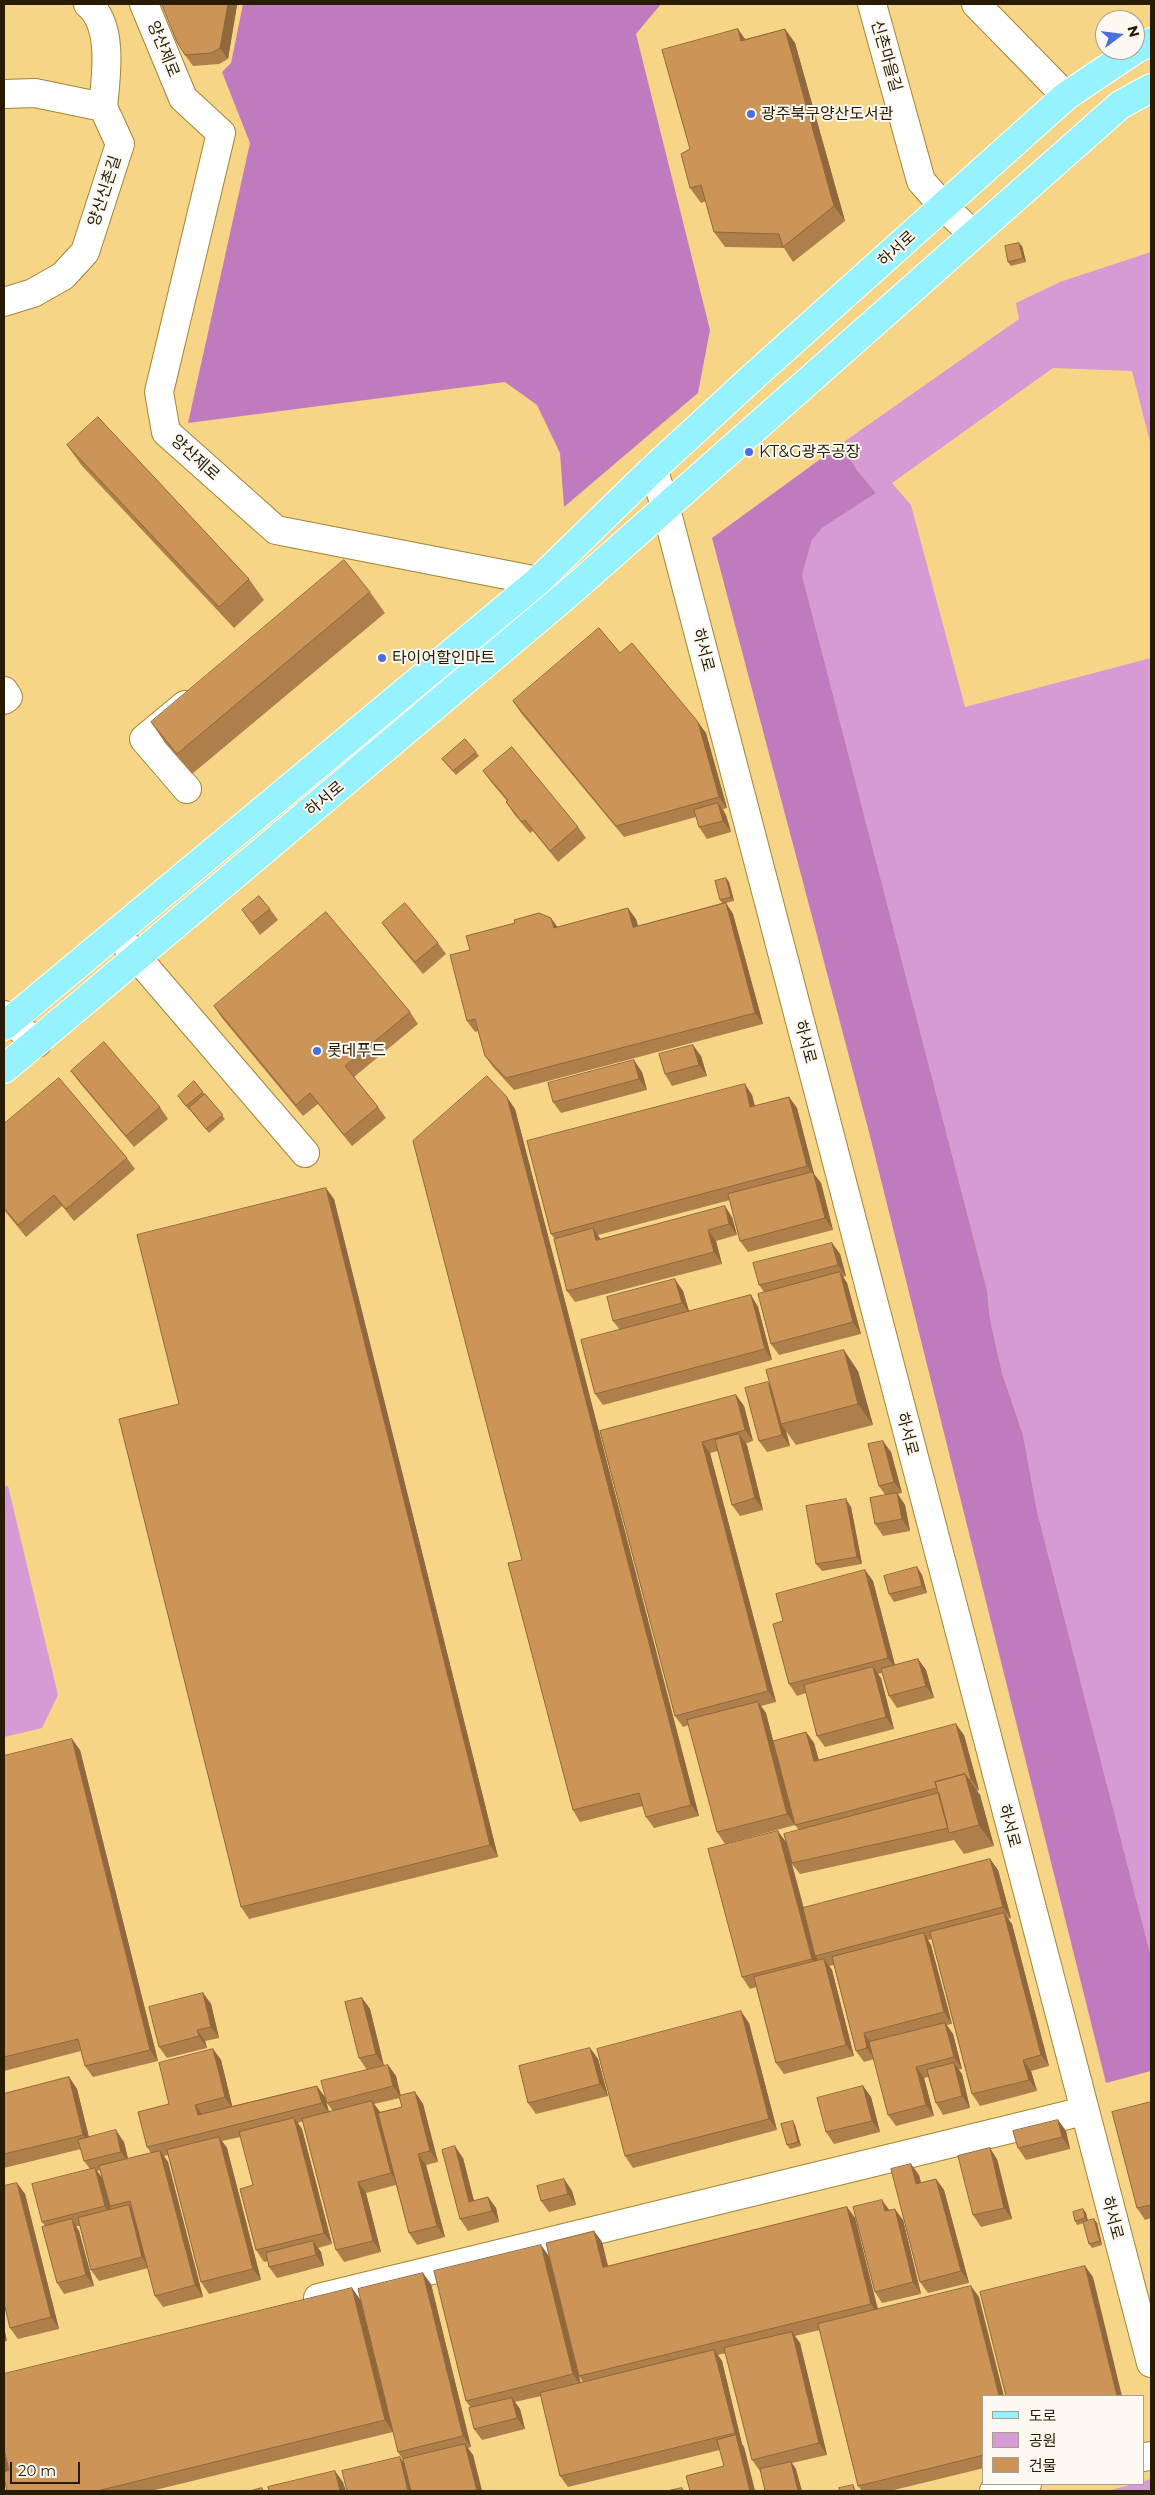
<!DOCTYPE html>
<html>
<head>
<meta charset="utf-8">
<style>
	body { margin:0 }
	#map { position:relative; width:1155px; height:2495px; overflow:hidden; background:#f6d587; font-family:Montserrat,"Noto Sans KR",sans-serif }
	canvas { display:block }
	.frame { position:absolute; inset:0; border:5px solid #281b00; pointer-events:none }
	.legend { position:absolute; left:982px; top:2395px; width:162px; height:90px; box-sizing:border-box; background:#fdf9f2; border:1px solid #a8a091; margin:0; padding:6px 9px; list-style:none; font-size:15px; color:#281b00 }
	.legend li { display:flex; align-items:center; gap:10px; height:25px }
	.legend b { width:25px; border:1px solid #a8a091 }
	.north { position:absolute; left:1095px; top:10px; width:50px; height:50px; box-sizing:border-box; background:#fdf9f2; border:1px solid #a8a091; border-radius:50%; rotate:75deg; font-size:14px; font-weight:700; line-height:20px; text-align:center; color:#281b00 }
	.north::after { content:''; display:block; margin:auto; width:18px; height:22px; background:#496ee1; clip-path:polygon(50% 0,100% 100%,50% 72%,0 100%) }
	.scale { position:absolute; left:10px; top:2462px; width:70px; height:22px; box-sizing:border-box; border:2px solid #281b00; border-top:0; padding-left:6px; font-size:15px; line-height:18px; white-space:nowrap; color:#281b00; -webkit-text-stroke:4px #fdf9f2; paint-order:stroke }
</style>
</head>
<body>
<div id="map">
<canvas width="1155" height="2495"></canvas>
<div class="frame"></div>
<ul class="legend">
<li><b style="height:6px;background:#95f2fe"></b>도로</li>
<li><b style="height:14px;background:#d69ad5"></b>공원</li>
<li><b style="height:14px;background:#cc9457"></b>건물</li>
</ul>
<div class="north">N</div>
<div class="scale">20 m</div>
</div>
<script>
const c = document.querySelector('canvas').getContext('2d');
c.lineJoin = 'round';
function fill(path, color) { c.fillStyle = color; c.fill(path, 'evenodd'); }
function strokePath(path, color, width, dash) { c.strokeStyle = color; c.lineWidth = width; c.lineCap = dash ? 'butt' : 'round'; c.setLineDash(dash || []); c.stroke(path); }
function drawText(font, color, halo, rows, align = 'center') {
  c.font = font + ' Montserrat,"Noto Sans KR",sans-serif'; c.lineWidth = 4; c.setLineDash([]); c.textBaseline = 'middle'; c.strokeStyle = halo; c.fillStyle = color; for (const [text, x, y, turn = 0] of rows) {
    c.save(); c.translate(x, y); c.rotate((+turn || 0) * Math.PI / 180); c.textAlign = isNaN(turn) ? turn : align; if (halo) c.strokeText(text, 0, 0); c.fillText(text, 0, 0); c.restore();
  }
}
fill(new Path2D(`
	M1151,252v194l-19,-75 -79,-3 -161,115 19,22 54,202 186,-49v1299l-114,-446 -14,-76 -21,-62 -12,-54 -3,-29 -185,-715 10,-35 10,-12 54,-35 -19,-23 -16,-26 178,-125 -3,-16 44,-21z
	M8,1486l50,209 -16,33 -38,9v-250z
	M1151,2479v12h-44l27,-7h10v-3z`), '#d69ad5');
fill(new Path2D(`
	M243,4h418l-25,30 74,296 -12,63 -134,114 -4,-54 -23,-48 -32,-23 -317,41 62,-280 -28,-71 9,-9z
	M841,444l16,26 19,23 -54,35 -10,12 -10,35 185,715 3,29 12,54 21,62 14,76 114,446v114l-45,12 -237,-951 -157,-594z`), '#c07bbf');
const minor = new Path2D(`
	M88,4c26,21 18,73 15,103
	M144,4l39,94 38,35 -62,259 7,40 110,98 262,51 32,11
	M872,4l49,177 23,26 29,27
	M976,4l90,92
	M4,94l31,-1 68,14
	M4,302l29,-9 30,-17 22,-24 35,-108 -17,-37
	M653,469l12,36 486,1858
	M4,691l4,6 -4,3
	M185,705l-41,34 43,50
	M116,933l189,220
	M4,1015l33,28
	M318,2298l766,-187
	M1144,2457l7,-1
	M994,2491l33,-7`);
const major = new Path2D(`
	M4,1026l534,-445 115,-112 101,-93 312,-280 70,-47 15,-7
	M4,1069l566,-477 550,-487 31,-17`);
strokePath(minor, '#a38335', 30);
strokePath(major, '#fff', 30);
strokePath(minor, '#fff', 28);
strokePath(major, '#95f2fe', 28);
fill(new Path2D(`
	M162,4h75v1l-9,54 -9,5 -26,2 -8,-11z
	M738,29l7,10 40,-10 10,14 50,178 -52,41 -9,-14 -59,-1 -11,-15 -8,-31 -5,2 -11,-15v-39z
	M1022,246l4,16 -15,4 -3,-4z
	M67,445l182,134 15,21 -30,28 -152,-162z
	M370,592l15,21 -193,161 -27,-31 -14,-21z
	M620,653l86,80 21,75 -4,1 3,6 5,17 -24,7 -8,-12 -3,-10 -72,20 -103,-124 -8,-12z
	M476,752l3,4 -23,19 -14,-16z
	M483,771l95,56 8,11 -28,24 -25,-31 -3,2 -16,-19 -8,-12 1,-1 -16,-19z
	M729,882l5,19 -8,2 7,11 30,110 -249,66 -21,-23 -8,-11 -7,-25 -3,1 -8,-11 3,-71 45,-27 42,4 79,-8 2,7 84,-23 -2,-3z
	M270,909l8,11 -18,15 -18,-25z
	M382,923l56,20 8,11 -23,20 -33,-40z
	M214,1006l196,6 8,12 -64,53 24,30 8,11 -34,28 -34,-42 -15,12 -81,-98z
	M701,1056l6,20 -35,10 -7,-12z
	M71,1071l89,36 8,12 -34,28 -55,-65z
	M642,1072l5,18 -86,23 -8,-11z
	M194,1081l31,38 -16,14 -20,-24v1l-9,-11z
	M752,1095l3,11 34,-9 8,11 17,66 7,9 12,47 -85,22 -8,-11 -10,-41 -132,35 2,4 132,-22 5,18 -21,6 6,23 -147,38 -8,-11 -12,-52 -4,-5z
	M515,1109l184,707 -45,12 -8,-11 -3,-11 -63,16 -7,-12 -51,-250z
	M4,1124l123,34 8,11 -61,52 -12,-15 -36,31 -22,-27z
	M334,1199l164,658 -249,62 -8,-12 -62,-503z
	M832,1243l8,11 6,22 -3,1 4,6 14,51 -82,21 -8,-11 -7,-52 -5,-7z
	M683,1291l6,21 62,-17 7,12 14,53 -169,45 -8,-11 25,-64 -7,-9z
	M858,1371l15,54 -77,20 -10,-14 4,15 -23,6 -8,-11 12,-54z
	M736,1395l8,11 9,35 -8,3 2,1 16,65 -23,6 -8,-11 -14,-54 -8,2 66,249 -15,4 5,7 7,28 33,-9 8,11 5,17 145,-25 15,55 -2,1 3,4 14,51 -30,8 -10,-14 -154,34 -8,-10 12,44 186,-49 8,11 13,48 -3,1 4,5 37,142 -18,5 6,20 -57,15 -8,-12 -40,-155 -4,1 3,5 21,79 -5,1 6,9 9,35 -4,1 4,4 8,34 -27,7 -7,-12 -8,-26 -4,1 10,38 -38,10 -8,-11 -14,-56 -10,3 -8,-11 -22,-86 -5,1 3,4 22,86 -70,18 -8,-11 -20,-76 -6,2 -8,-12 44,-136 13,-11 -4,-5 -70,19 -8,-12 -28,-107 -6,2 -8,-11 -75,-285z
	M891,1452l11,41 -4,1 7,11 5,26 -27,5 -8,-12 11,-28 -7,-10z
	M851,1507l11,57 -40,7 -6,-7z
	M917,1567l5,8 5,18 -33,9 -5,-8z
	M865,1570l8,11 22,84 23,-6 8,11 8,28 -37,10 -8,-12 -7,-23 -4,1 3,4 13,51 -69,18 -8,-11 -11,-43 -9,3 -8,-12 -6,-63z
	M80,1750l78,311 -65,16 -8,-11 -4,-15 -77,20v-315z
	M203,1993l8,11 8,34 -14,3 2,7 -40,10 -8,-11z
	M362,1998l8,11 14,57 -17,4 -8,-12z
	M749,2023l28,107 -144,38 -8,-12z
	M590,2048l8,11 10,37 -72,18 -8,-11z
	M213,2049l8,11 11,46 85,-20 12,26 4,-1 -6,-8 61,-38 8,11 5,20 14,-4 8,12 15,58 -12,3 19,72 -28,8 -8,-12 -13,-48 -30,8 15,59 -37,10 -8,-12 -33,-129 -5,2 4,6 30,115 -14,4 3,4 3,14 -47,12 -8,-11 -1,-6 -4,1 -8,-12 -3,-65 -12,-48 -19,4 5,7 34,132 -52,14 -8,-12 -33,-127 -4,1 4,6 35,135 -40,10 -8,-11 -7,-28 -49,13 -8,-11 -11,-44h-4l3,5 15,55 -30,8 -7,-11 -12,-57 -3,-4 48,-53 -6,-8 -3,-12 -77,19v-74l65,-17 8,12 12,48 35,5 4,17 23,-6 -4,-6 22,-43zM400,2098l2,9 -22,5 -6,-8zM100,2170l2,8 -5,-7z
	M863,2086l8,11 9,35 -46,12 -8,-12z
	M1151,2102v116l-6,2 -8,-12z
	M1058,2120l8,11 4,18 -44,11 -8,-12z
	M795,2125l6,21 -11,3 -3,-4z
	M463,2158l11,43 14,-4 8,11 3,14 -31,9 -8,-12z
	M997,2159l15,60 -31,8 -8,-12z
	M919,2175l2,8 15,-4 8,11 25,93 -41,10 -8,-11z
	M564,2179l8,12 4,14 -27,7 -8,-11z
	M17,2183l8,11 34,135 -41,10 -8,-11z
	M847,2207l8,11 23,91 101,-12 5,99v72l-94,23h-28l-4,-5 -38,-156 -25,6 5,7 27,112 -35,8 4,6 -36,2 -8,-11 -26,-107 -8,2 4,6 20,83 2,3 11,44h-65l34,-25 -4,-16 -152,37 -8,-11 -19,-80 -26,6 5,7 5,20 -43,11 -8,-11 -3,-21 -5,-7 83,-145 32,127 2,-1 -4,-6 15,-145 8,11 6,24z
	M890,2210l13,10 18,74 -39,9 -7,-11z
	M1086,2213l2,8 9,2 5,22 -10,3 -3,-4 -5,-21 -7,2 -2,-4z
	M431,2284l40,163 -3,1 5,7 9,36h-135l57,-29 -1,-2 -5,-8 -5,-20 -242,59h-144l-3,-10v-30l5,20 351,-172z
	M4,2328l3,13 -3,1z`), '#af7f4b');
fill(new Path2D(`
	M228,4h9v1l-9,54 -8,-11z
	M738,29l10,15 -7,-3z
	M785,29l10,14 50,178 -11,-15z
	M1019,243l3,3 4,16 -3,-4z
	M698,722l8,11 21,75 -8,-11z
	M718,803l8,12 5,17 -8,-11z
	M726,878l3,4 5,19 -3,-4z
	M726,903l7,11 30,110 -8,-11z
	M628,908l8,11 5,19 -8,-11z
	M551,918l8,11 -5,-1z
	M693,1045l8,11 6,20 -8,-11z
	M634,1060l8,12 5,18 -8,-11z
	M745,1084l7,11 6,24 -8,-12z
	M507,1097l8,12 184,707 -8,-11z
	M789,1097l8,11 17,66 7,9 12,47 -8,-12 -11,-43 -7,-9z
	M326,1188l8,11 164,658 -8,-12z
	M725,1206l7,11 5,18 -8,-11z
	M593,1228l8,12h-5z
	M708,1230l8,11 6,23 -8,-12z
	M832,1243l8,11 6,22 -8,-11z
	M840,1272l7,11 14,51 -8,-12z
	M675,1279l8,12 7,23 -8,-11z
	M751,1295l7,12 14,53 -7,-11z
	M844,1350l14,21 15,54 -15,-21z
	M768,1382l8,12 5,30 5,7 4,15 -8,-11z
	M736,1395l8,11 9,35 -8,-11z
	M739,1434l8,11 16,65 -8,-12z
	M883,1441l8,11 11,41 -8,-11z
	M702,1442l8,11 66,249 -8,-11z
	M897,1493l8,12 5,26 -8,-12z
	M846,1499l5,8 11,57 -5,-7z
	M917,1567l5,8 5,18 -5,-7z
	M865,1570l8,11 23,88 -8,-11z
	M918,1659l8,11 8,28 -8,-12z
	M873,1667l8,11 13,51 -8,-12z
	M758,1702l8,11 29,112 -8,-11z
	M956,1724l8,11 15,55 -8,-11z
	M806,1732l8,11 8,30 -8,-12z
	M72,1739l8,11 78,311 -8,-11z
	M965,1774l15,21 14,51 -15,-21z
	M778,1831l8,11 30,114h-1l2,2 3,12 -8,-11z
	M990,1859l8,11 13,48 -8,-11z
	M1004,1913l8,11 37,142 -8,-11z
	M924,1933l7,12 21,79 -8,-12z
	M824,1959l8,11 22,86 -8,-11z
	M203,1993l8,11 8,34 -8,-11z
	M362,1998l8,11 14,57 -8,-12z
	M741,2011l8,12 28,107 -8,-11z
	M945,2023l8,11 9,35 -8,-12z
	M197,2030l8,11 2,7 -8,-12z
	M864,2033l7,11 4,15 -8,-11z
	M590,2048l8,11 10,37 -8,-12z
	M213,2049l8,11 12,49 -8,-12z
	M1023,2060l8,11 6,20 -8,-11z
	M954,2063l8,11 8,34 -8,-12z
	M388,2065l8,11 5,22 -8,-12z
	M916,2067l8,11 10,38 -8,-11z
	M69,2077l8,12 14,57 -8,-11z
	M317,2086l8,11 5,18 -8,-12z
	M863,2086l8,11 9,35 -8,-11z
	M415,2092l8,12 15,58 -8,-11z
	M372,2101l8,11 19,73 -8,-12z
	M195,2105l8,11 -5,-1z
	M294,2118l8,11 30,115 -8,-11z
	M1058,2120l8,11 4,18 -8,-12z
	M793,2121l2,4 6,21 -3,-4z
	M116,2130l8,12 5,21 -8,-11z
	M219,2137l8,11 34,132 -8,-11z
	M455,2146l8,12 14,55 -8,-11z
	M990,2148l7,11 15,60 -8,-11z
	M160,2151l8,11 35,135 -8,-12z
	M418,2154l8,11 19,72 -8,-11z
	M911,2164l8,11 5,20 -8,-11z
	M95,2168l8,11 10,38 -8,-11z
	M564,2179l8,12 4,14 -8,-11z
	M936,2179l8,11 25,93 -8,-12z
	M358,2182l8,11 15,59 -8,-11z
	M17,2183l8,11 34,135 -8,-12z
	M488,2197l8,11 3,14 -7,-11z
	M882,2200l8,11h-5z
	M129,2205l8,11 13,52 -8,-11z
	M847,2207l8,11 24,97 -8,-11z
	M895,2209l8,11 18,74 -8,-12z
	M1083,2209l3,4 2,9 -3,-4z
	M72,2219l7,12 15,55 -8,-11z
	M1094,2219l3,4 5,22 -2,-4z
	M594,2231l8,11 9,37 -8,-12z
	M313,2241l8,11 3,14 -8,-11z
	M541,2245l8,11 32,130 -8,-12z
	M1085,2266l8,11 29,119h-5z
	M423,2273l8,11 40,163 -8,-11z
	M971,2286l8,11 25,99h-5z
	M352,2288l8,11 33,133 -8,-12z
	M4,2328l3,13 -2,-4z
	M792,2332l8,11 27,112 -8,-12z
	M714,2350l8,11 20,83 -7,-11z
	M512,2398l8,11 5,20 -8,-11z
	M736,2435l8,12 11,44h-5z
	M465,2444l8,11 9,36h-5z
	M4,2451l7,28 -7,-10z
	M400,2457l8,11 5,23h-5z
	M791,2462l5,7 6,22h-4z
	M335,2471l8,11 3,9h-6z`), '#8f683d');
const building = new Path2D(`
	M162,4h66l-8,44 -9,5 -26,2 -8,-13z
	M738,29l3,12 44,-12 49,177 -51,41 -4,-13 -65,-2 -13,-47 -11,3 -9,-34 9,-5 -28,-99z
	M1019,243l4,15 -15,4 -3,-16z
	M98,417l151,162 -30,28 -152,-162z
	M344,560l26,32 -193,162 -26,-32z
	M599,628l21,25 12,-10 66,79 21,75 -103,29 -103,-125z
	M465,739l11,13 -23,19 -11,-12z
	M512,747l66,80 -28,24 -25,-31 -3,2 -16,-20 2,-2 -25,-29z
	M718,803l5,18 -24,6 -5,-17z
	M726,878l5,19 -11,3 -5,-19z
	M259,896l11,13 -18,14 -10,-13z
	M405,903l33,40 -23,19 -33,-39z
	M726,903l29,110 -249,65 -21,-22 -10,-37 -8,2 -17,-66 20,-5 -4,-14 49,-13 -1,-3 25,-7 12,5 3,10 74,-20 5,19z
	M326,912l84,100 -65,54 33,41 -34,28 -34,-42 -14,12 -82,-99z
	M104,1042l56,65 -34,29 -55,-65z
	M693,1045l6,20 -34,9 -6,-20z
	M634,1060l5,19 -86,23 -5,-19z
	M487,1076l20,21 184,708 -45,12 -7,-24 -66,17 -65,-247 14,-3 -109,-419z
	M59,1078l68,80 -61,51 -12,-14 -36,30 -14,-17v-84z
	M194,1081l9,11 -17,14 -8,-10z
	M745,1084l5,23 39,-10 18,69 -256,68 -24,-93z
	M205,1094l18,21 -17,14 -17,-21z
	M813,1172l12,46 -85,23 -12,-47z
	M326,1188l164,657 -249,62 -122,-488 60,-15 -42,-169z
	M725,1206l4,18 -21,6 6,22 -147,39 -13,-52 39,-11 3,12z
	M832,1243l6,22 -79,20 -6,-22z
	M840,1272l13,50 -82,22 -13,-50z
	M675,1279l7,24 -69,18 -6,-24z
	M751,1295l14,54 -170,45 -14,-54z
	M844,1350l14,54 -77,20 -15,-54z
	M768,1382l14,53 -23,6 -14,-53z
	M736,1395l9,35 -43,12 66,249 -93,25 -75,-285z
	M739,1434l16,64 -23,7 -17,-65z
	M883,1441l11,41 -15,4 -11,-42z
	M897,1493l5,26 -27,5 -5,-26z
	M846,1499l11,58 -41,7 -10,-58z
	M917,1567l5,19 -33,8 -5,-18z
	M865,1570l23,88 -99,26 -16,-60 10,-3 -7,-27z
	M918,1659l8,27 -37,10 -8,-27z
	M873,1667l13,50 -69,19 -13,-51z
	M758,1702l29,112 -70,18 -30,-112z
	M956,1724l15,55 -2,1 -4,-6 -30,8 2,6 -142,37 -22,-84 33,-9 8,29z
	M72,1739l78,311 -65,16 -7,-27 -74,18v-301z
	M965,1774l14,51 -30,8 -14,-51z
	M939,1793l9,35 -156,35 -8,-29z
	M778,1831l34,128 -70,18 -34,-128z
	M990,1859l13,48 -188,49 -12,-48z
	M1004,1913l37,142 -18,5 6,20 -57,14 -42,-162z
	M924,1933l20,79 -80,21 3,15 -11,3 -24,-94z
	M824,1959l22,86 -70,18 -22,-86z
	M203,1993l8,34 -14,3 2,6 -40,11 -10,-40z
	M362,1998l14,56 -17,4 -14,-56z
	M741,2011l28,108 -144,37 -28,-107z
	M945,2023l9,34 -38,10 10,38 -38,10 -19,-73z
	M590,2048l10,36 -72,19 -9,-37z
	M213,2049l12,48 -30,8 3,10 119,-29 5,17 -175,44 -9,-35 31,-8 -10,-41z
	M954,2063l8,33 -26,7 -9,-33z
	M388,2065l5,21 -66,17 -6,-22z
	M69,2077l14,58 -79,19v-60z
	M863,2086l9,35 -46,11 -9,-34z
	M415,2092l15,59 -12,3 19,72 -28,7 -31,-120 24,-6 -3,-11z
	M372,2101l19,72 -33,9 15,59 -37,9 -34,-131z
	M1151,2102v103l-14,3 -25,-96z
	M294,2118l30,115 -68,17 -16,-61 13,-4 -14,-53z
	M1058,2120l4,17 -44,11 -5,-17z
	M793,2121l5,21 -11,3 -6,-21z
	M116,2130l5,22 -37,9 -6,-21z
	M219,2137l34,132 -52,13 -34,-132z
	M455,2146l14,56 19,-5 4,14 -32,8 -18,-69z
	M990,2148l14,60 -31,7 -15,-59z
	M160,2151l35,134 -40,11 -25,-95 -20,5 -11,-40z
	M911,2164l5,20 20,-5 25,92 -41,11 -29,-113z
	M95,2168l10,38 -63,16 -10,-38z
	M564,2179l4,15 -27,7 -4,-15z
	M17,2183l34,134 -41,11 -6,-25v-117z
	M882,2200l3,11 10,-2 18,73 -38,10 -22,-85z
	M129,2205l13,52 -51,13 -13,-52z
	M847,2207l24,97 -292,72 -33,-133 48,-12 9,36z
	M1083,2209l2,9 -10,3 -2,-9z
	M72,2219l14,56 -29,8 -15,-56z
	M1094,2219l6,22 -11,3 -6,-22z
	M313,2241l3,14 -47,12 -3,-14z
	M541,2245l32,129 -107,27 -32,-130z
	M1085,2266l32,130h-111l-26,-104z
	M423,2273l40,163 -65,16 -40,-163z
	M971,2286l28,110h-15v59l-126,31 -40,-162z
	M352,2288l33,132 -288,71h-90l-3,-13v-6l5,-2 -5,-21v-75z
	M792,2332l27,111 -67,17 -28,-112z
	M714,2350l21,83 -175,43 -20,-83z
	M512,2398l5,20 -43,11 -5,-21z
	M736,2435l14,56h-60l-4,-15 38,-10 -7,-26z
	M465,2444l12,47h-66l-8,-32z
	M400,2457l8,34h-61l-5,-20z
	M791,2462l7,29h-33l-5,-22z
	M335,2471l5,20h-71l-1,-4z
	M853,2485l2,6h-15l-1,-3z
	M262,2488l1,3h-13z
	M682,2488l1,3h-16z`);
fill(building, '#cc9457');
strokePath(building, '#8f683d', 1);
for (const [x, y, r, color] of [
	[751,114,5,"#496ee1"],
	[749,452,5,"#496ee1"],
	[382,658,5,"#496ee1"],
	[317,1051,5,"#496ee1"]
]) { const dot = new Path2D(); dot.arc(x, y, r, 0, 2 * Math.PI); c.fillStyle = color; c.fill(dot); strokePath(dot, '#fdf9f2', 2); }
drawText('16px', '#281b00', '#fdf9f2', [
	["양산제로",163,49,68],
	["신촌마을길",886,56,74],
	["양산신촌길",105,191,-72],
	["하서로",897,249,-42],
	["양산제로",195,458,42],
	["하서로",703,650,75],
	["하서로",325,799,-40],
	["하서로",805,1042,75],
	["하서로",907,1434,75],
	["하서로",1009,1826,75],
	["하서로",1112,2218,75]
]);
drawText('16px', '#281b00', '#fdf9f2', [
	["광주북구양산도서관",761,114],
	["KT&G광주공장",759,452],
	["타이어할인마트",392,658],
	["롯데푸드",327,1051]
], 'left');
</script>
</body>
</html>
